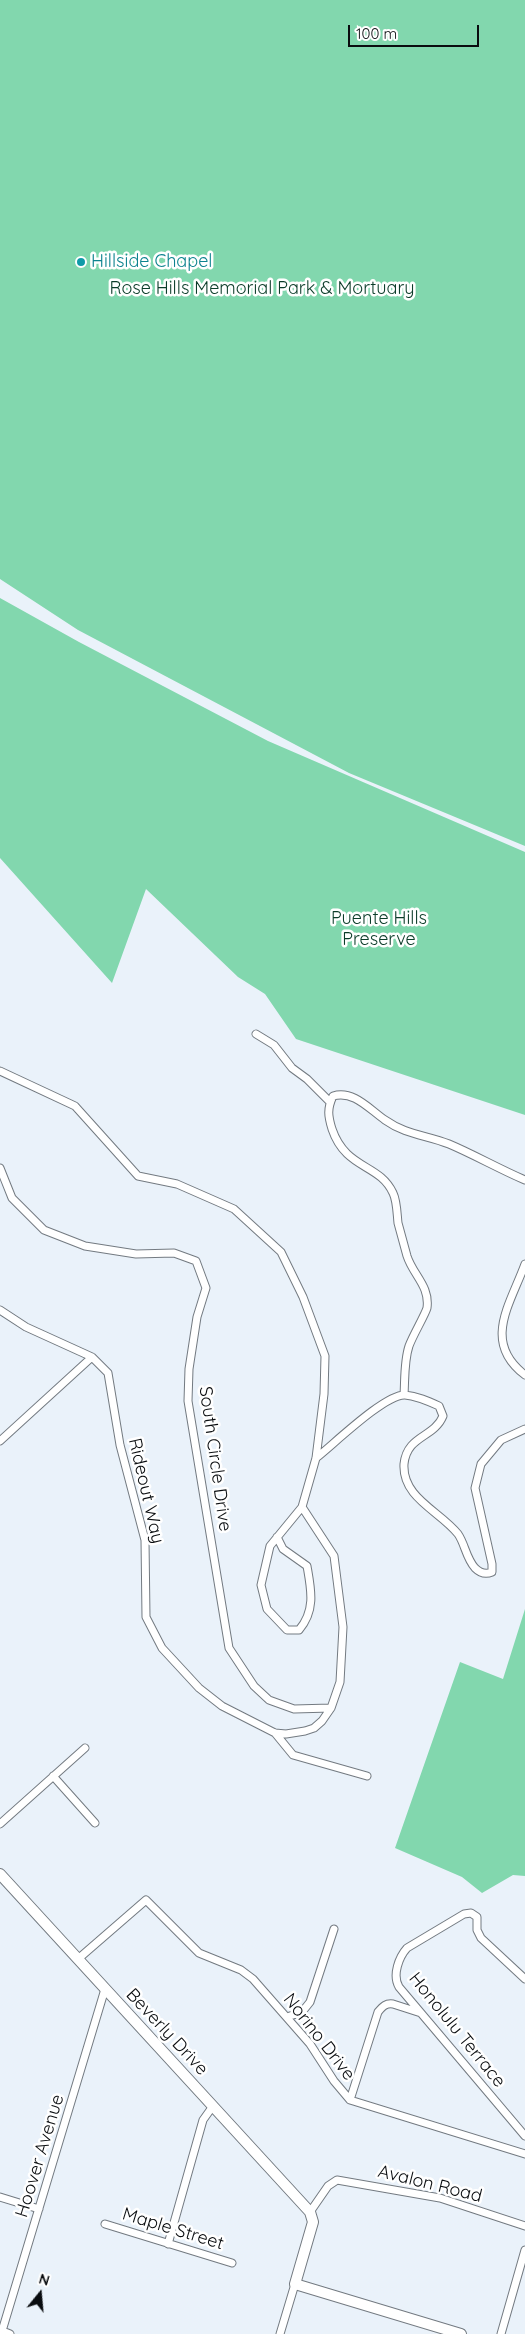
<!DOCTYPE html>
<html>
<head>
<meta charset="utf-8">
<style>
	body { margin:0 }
	#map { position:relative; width:525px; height:2334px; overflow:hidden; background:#eaf2fa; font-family:Quicksand,sans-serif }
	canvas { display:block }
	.north { position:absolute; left:15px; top:2269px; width:50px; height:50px; -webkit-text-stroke:4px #fff; paint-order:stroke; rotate:17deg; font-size:14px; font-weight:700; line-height:20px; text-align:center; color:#090c0f }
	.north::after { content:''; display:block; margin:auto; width:18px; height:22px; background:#090c0f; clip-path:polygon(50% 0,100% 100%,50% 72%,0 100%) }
	.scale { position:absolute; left:348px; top:25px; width:131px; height:22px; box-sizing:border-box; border:2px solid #090c0f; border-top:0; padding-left:6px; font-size:15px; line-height:18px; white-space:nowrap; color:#090c0f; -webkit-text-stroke:4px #fff; paint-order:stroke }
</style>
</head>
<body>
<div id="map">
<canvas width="525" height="2334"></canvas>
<div class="north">N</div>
<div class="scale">100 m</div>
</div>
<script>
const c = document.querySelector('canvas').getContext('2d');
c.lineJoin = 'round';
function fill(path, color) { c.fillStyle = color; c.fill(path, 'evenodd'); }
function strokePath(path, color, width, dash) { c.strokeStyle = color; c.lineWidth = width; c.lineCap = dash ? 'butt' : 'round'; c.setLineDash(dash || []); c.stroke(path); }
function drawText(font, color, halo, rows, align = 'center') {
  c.font = font + ' Quicksand,sans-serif'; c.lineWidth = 5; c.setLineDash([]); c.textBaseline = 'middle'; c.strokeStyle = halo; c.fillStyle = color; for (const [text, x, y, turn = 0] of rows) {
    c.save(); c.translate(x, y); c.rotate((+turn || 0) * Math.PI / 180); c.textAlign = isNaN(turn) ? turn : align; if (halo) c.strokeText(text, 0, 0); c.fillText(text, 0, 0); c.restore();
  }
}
fill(new Path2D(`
	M0,0h525v846l-176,-73 -271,-143 -78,-51z
	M0,598l79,44 189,99 257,111v263l-229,-76 -31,-45 -27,-17 -92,-88 -34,94 -112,-125z
	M525,1609v267l-12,-1 -31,18 -20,-16 -67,-29 65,-186 43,17z`), '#82d7ae');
const street = new Path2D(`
	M256,1034l18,11 18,23 15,11 23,23
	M0,1071l75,35 63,70 39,8 57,25 47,43 22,45 22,59 -1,38 -8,64 -14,49 32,49 9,71 -3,55 -9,26 -9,13 -8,7 -9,3 -19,3 -11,-1 -53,-27 -23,-18 -37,-40 -16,-31 -1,-77 -25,-95 -12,-72 -16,-16 -66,-30 -26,-17
	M0,1168l12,30 32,32 41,16 51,8 38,-1 22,8 10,27 -9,29 -8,52 -1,32 41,247 25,38 15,14 25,9 37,-1
	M525,1264c-15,41 -43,78 0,111
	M404,1395c1,-16 0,-34 5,-49 4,-11 16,-31 18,-38 3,-22 -14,-33 -20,-52 -3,-11 -6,-22 -9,-33 -1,-9 -1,-22 -5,-30 -14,-30 -47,-23 -61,-64 -4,-13 -5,-20 1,-33 21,-6 36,13 52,24 21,15 42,15 64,24 26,11 50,25 76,36
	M0,1441l92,-84
	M316,1458c18,-14 69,-64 89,-63 12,1 23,6 34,11l4,10c-9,22 -36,19 -39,48 -2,34 36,47 54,70 7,10 8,24 17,34 5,5 10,7 17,4v-8l-17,-76 6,-24 20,-24 24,-11
	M277,1537l6,12 24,17c4,23 9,44 -8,64h-12l-20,-21 -6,-24 9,-39 32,-39
	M275,1733l18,22 74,21
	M53,1776l42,47
	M0,1824l85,-76
	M78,1959l68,-59 53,53 42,17 12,9 57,65 24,37 16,19 175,54
	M525,1979l-44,-41 -4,-8v-13l-6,-4 -7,1 -57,34c-8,9 -15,27 -8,39l126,149
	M287,2017l15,-5 8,-10 24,-73
	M350,2100l28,-88c5,-6 8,-9 15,-8l28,9
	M0,2197l39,12
	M310,2212l18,-26 9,-6 103,18 85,28
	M105,2224l127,39
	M168,2244l35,-124 10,-14
	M0,2330l10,4
	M2,2331l103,-342
	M280,2334l15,-50
	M501,2334l24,-84`);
const secondary = new Path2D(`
	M0,1874l310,338 3,10 -18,62 166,50`);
strokePath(street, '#737a81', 9);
strokePath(secondary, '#737a81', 12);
strokePath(street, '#fff', 7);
strokePath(secondary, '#fff', 10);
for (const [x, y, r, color] of [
	[81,262,5,"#0f9aa8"]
]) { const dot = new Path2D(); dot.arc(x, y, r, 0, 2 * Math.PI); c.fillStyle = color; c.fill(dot); strokePath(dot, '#fff', 2); }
drawText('18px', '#0d838f', '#fff', [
	["Hillside Chapel",91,262]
], 'left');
drawText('18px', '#0b3c29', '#fff', [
	["Rose Hills Memorial Park & Mortuary",262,289],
	["Puente Hills",379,919],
	["Preserve",379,940]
]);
drawText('18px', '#090c0f', '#fff', [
	["South Circle Drive",215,1459,82],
	["Rideout Way",146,1491,77],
	["Honolulu Terrace",457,2030,51],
	["Beverly Drive",167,2032,47],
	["Norino Drive",319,2037,52],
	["Hoover Avenue",40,2156,-73],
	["Avalon Road",430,2184,14],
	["Maple Street",173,2229,17]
]);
</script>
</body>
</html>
